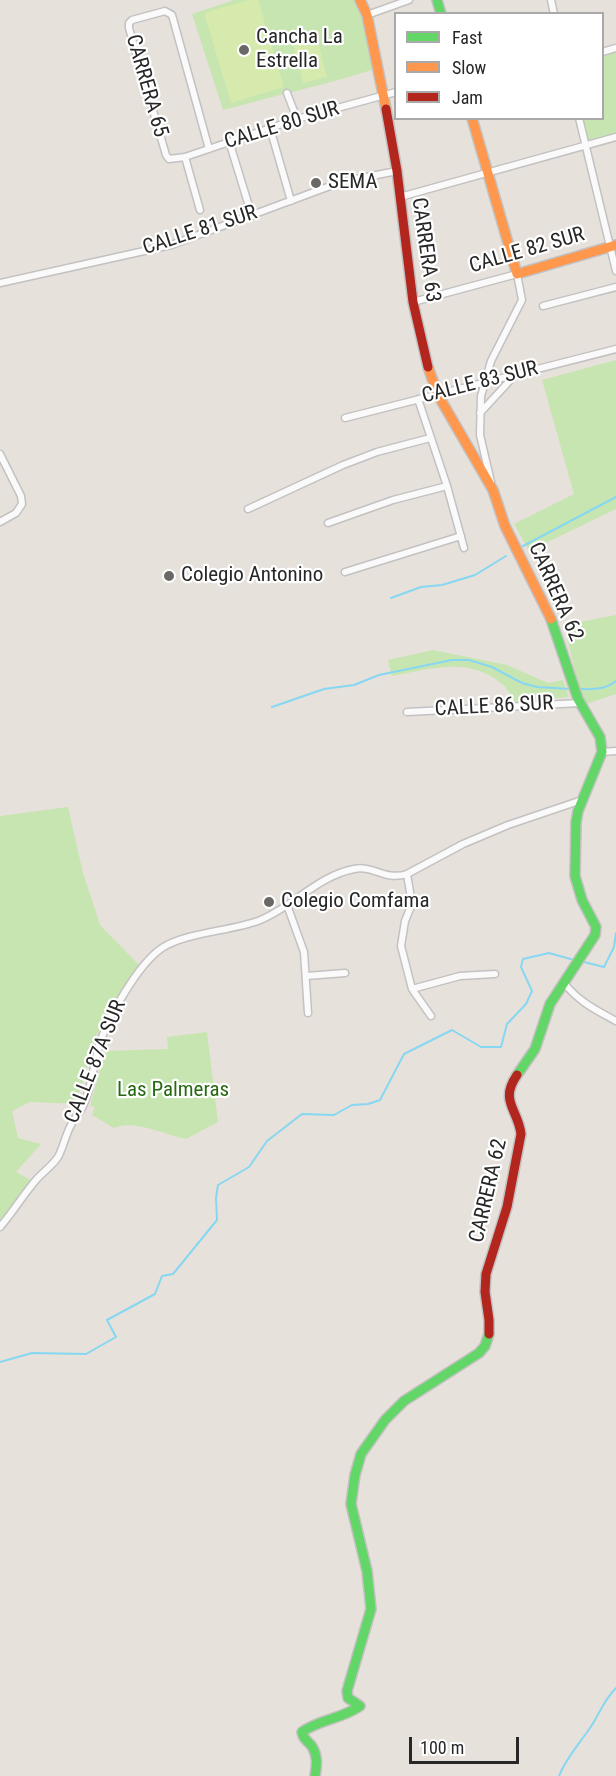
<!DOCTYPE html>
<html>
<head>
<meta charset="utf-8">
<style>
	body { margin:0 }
	#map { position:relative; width:616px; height:1776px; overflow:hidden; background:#e7e1db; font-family:"Roboto Condensed",sans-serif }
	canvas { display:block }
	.legend { position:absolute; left:394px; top:12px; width:210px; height:108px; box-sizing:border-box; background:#fff; border:2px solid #a9a9a9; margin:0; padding:8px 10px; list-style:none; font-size:18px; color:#272727 }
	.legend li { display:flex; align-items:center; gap:12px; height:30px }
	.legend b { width:30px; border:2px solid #a9a9a9 }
	.scale { position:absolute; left:409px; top:1737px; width:110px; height:27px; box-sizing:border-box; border:3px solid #272727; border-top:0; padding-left:8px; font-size:18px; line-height:21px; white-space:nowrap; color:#272727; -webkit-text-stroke:4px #fff; paint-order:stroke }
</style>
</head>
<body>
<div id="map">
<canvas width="616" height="1776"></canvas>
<ul class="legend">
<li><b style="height:8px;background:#63d668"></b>Fast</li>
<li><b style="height:8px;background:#ff974d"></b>Slow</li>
<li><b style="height:8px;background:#b3261e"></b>Jam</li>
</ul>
<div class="scale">100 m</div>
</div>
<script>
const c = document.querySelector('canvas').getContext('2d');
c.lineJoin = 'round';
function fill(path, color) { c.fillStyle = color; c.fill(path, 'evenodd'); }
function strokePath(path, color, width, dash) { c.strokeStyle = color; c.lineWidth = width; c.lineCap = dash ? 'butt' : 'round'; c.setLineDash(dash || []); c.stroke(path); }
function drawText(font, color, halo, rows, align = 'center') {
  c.font = font + ' "Roboto Condensed",sans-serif'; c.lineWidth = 4.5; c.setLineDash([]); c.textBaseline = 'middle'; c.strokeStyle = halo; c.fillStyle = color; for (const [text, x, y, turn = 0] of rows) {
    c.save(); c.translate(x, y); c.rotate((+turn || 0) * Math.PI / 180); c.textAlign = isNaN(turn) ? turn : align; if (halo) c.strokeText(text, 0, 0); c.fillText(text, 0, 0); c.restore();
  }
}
fill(new Path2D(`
	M234,0h121l7,17 13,52c-50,16 -101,27 -152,41l-31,-96z
	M616,48v89l-31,9 -6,-27 23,-1 1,-66z
	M616,360v149l-87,42 -15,-27 60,-30 -32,-114z
	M616,615v79l-33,11 -19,-80z
	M433,650l74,15 41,18 15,-3 6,17 -54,5c-4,-6 -8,-15 -14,-19 -33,-27 -71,-14 -109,-7l-4,-16z
	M68,807l15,66 17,52 40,41 -26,36 -18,34 -20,68 -46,-2 -18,9 6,27 23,6 -25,28 16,9 -32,39v-404z
	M207,1032l11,90 -32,17c-20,-4 -53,-20 -72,-11l-22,-13 3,-8 -5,-1 15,-55 63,-2 -1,-12z`), '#c7e5b0');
fill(new Path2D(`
	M248,0h10l26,87 -53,16 -27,-90z
	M317,38l10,39 -24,6 -10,-39z`), '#d5eaac');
strokePath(new Path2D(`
	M523,546l93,-49
	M391,598l30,-11 21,-2 33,-10 31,-19
	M577,689c15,0 26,2 39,-8
	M272,707l52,-18 30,-4 25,-10 73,-15h17l23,7 30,16 15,4 34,2
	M580,961l24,6 10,-20 2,-14
	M0,1362l32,-9 54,1 30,-17 -9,-17 48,-26 7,-18 11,-2 44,-54 -1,-22 2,-13 31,-18 18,-26 35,-27 32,1 18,-10 16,-1 12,-4 24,-46 48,-24 29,17h20l6,-23 19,-20 6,-13 -11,-24 2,-8 26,-6 25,7
	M559,1776c7,-18 20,-32 31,-48 10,-15 13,-27 26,-40`), '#86d7f1', 2);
const street = new Path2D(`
	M551,0l3,14
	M367,15l42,-15
	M602,52l14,-4
	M287,93l10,26
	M579,118l37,153
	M270,128l21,73
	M229,141l23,75
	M209,149l-37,-134 -7,-4 -33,9 -3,3v5l37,127 3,4 16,-2 112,-38 99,-27
	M185,157l15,53
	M400,197l216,-60
	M0,283l171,-38 170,-63 56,-11
	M413,302l104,-28 5,26 -31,61 -10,35 -1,39 11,47
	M543,306l73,-19
	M418,399l29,87 17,62
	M480,413l35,-38
	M345,418l271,-69
	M0,454l21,42 1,8 -6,9 -16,9
	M248,509l95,-44 34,-13 53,-14
	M328,523l65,-23 54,-14
	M345,572l116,-36
	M407,712l173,-9
	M602,752l14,-1
	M407,874l5,30 -7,17 -4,25 11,43 19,27
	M287,905l17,47 4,61
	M306,976l39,-3
	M564,983c15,19 32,27 52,38
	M412,989l48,-13 35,-2
	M0,1227c13,-15 23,-32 36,-47 7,-8 16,-14 22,-23 5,-9 7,-20 12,-30 3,-7 8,-12 12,-19 10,-19 11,-42 17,-62 8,-27 39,-82 63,-98 22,-15 68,-17 96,-27 34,-13 59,-45 96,-52 20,-4 30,12 53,5l56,-30 45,-19 74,-25`);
const fast = new Path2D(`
	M437,0l4,14
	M517,1075l18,-26 15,-45 45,-69 1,-8 -14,-27 -7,-24 1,-54 2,-11 24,-59 -2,-15 -22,-38 -27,-80
	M315,1776c2,-11 3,-21 -4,-31 -5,-5 -8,-7 -9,-13 18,-13 40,-13 58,-26l-12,-8 -1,-7 24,-82 -4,-38 -16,-67 4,-29 6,-21 24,-34 19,-19 75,-48 6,-7 4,-12`);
const slow = new Path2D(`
	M360,0l7,15 19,94
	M472,118l45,156 99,-29
	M428,367l10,28 55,95 12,36 46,93`);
const jam = new Path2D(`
	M386,109l11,62 16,131 15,65
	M489,1334v-14l-4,-28 1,-18 21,-67 14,-73c-3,-25 -22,-33 -4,-59`);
strokePath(street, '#c3c1c2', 9);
strokePath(fast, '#c3c1c2', 12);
strokePath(slow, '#c3c1c2', 12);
strokePath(jam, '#c3c1c2', 12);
strokePath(street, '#fbfafa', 6);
strokePath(fast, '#63d668', 9);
strokePath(slow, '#ff974d', 9);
strokePath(jam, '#b3261e', 9);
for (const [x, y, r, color] of [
	[244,50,6,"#6a6866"],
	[316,183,6,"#6a6866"],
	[169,576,6,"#6a6866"],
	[269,902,6,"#6a6866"]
]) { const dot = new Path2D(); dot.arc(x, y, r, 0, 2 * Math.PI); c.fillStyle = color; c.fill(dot); strokePath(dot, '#fff', 2); }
drawText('21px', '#272727', '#fff', [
	["Cancha La",256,38],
	["Estrella",256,62],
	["SEMA",328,183],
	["Colegio Antonino",181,576],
	["Colegio Comfama",281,902]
], 'left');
drawText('21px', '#272727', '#fff', [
	["CARRERA 65",146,86,74],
	["CALLE 80 SUR",282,126,-17],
	["CALLE 81 SUR",200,231,-18],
	["CARRERA 63",425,250,82],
	["CALLE 82 SUR",527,251,-16],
	["CALLE 83 SUR",480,383,-14],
	["CARRERA 62",555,592,66],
	["CALLE 86 SUR",494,707,-3],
	["CALLE 87A SUR",96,1062,-68],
	["CARRERA 62",489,1191,-77]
]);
drawText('21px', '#266912', '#fff', [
	["Las Palmeras",173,1091]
]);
</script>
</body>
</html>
